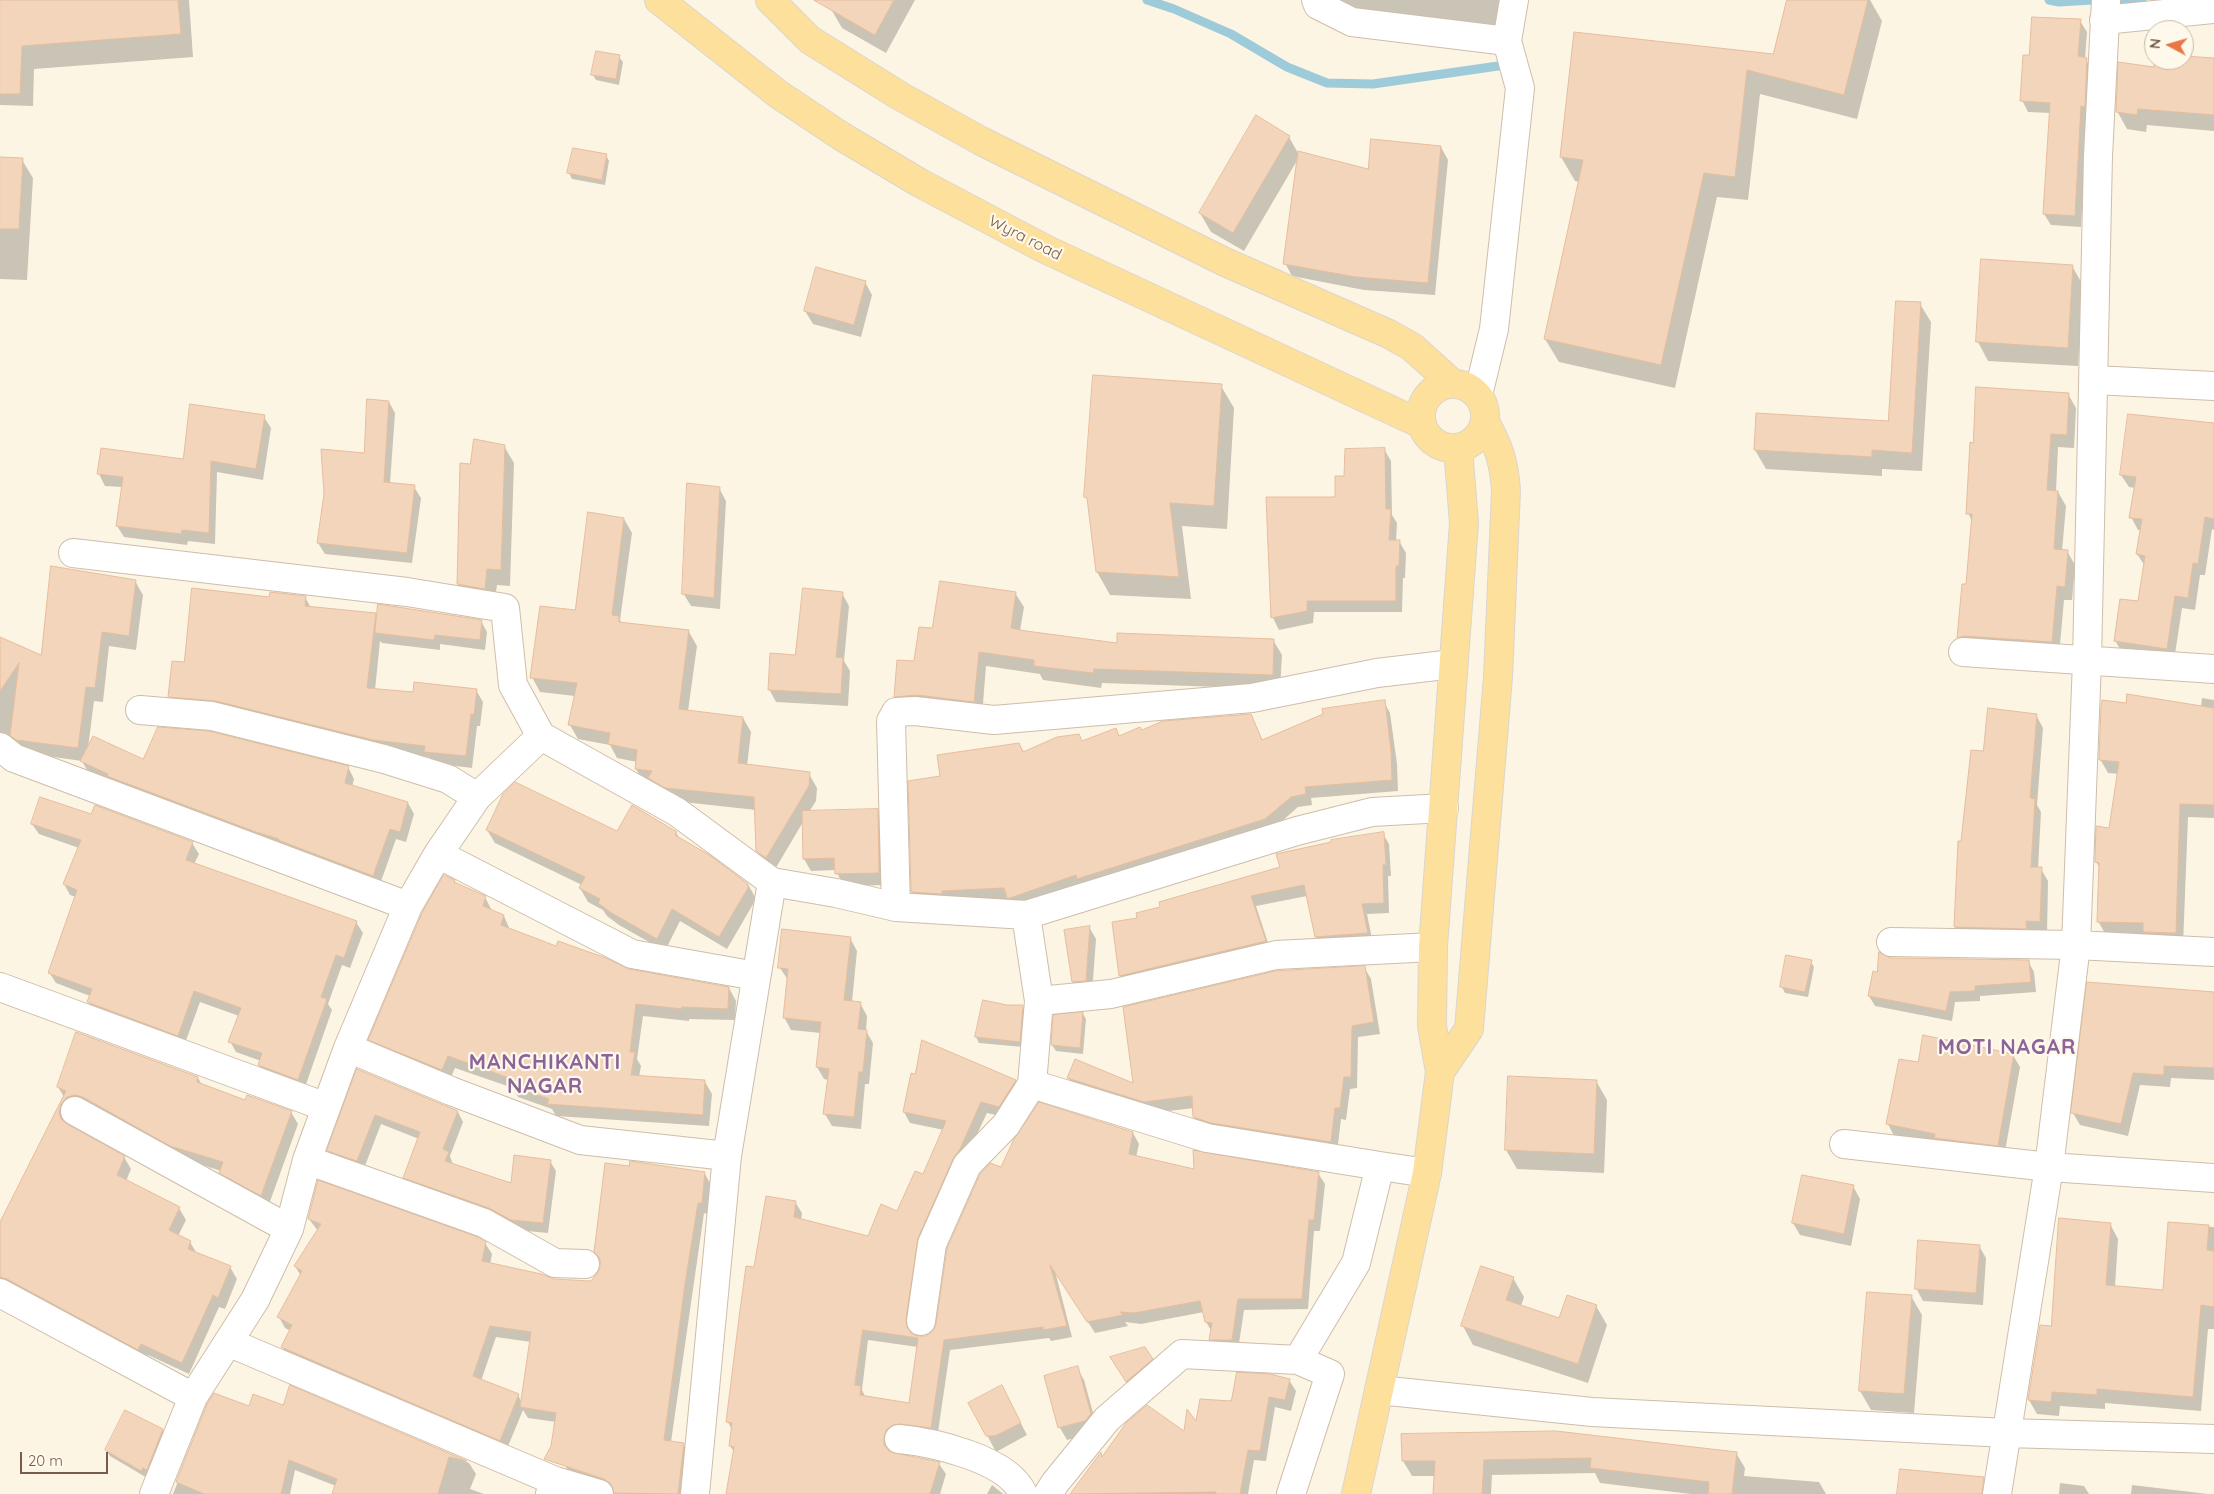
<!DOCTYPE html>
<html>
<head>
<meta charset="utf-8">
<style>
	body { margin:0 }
	#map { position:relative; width:2214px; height:1494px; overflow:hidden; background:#fdf5e4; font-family:Quicksand,sans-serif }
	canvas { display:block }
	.north { position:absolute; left:2144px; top:20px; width:50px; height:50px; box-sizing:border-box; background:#fff9eb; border:1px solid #c8baaa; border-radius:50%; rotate:276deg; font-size:14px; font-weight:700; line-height:20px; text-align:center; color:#765c49 }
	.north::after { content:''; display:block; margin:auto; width:18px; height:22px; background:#e97746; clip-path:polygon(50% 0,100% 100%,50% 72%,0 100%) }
	.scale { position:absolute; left:20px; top:1452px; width:88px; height:22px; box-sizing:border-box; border:2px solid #765c49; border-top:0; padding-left:6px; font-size:15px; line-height:18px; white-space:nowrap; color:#765c49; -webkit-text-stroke:4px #fff9eb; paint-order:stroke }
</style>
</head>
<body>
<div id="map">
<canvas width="2214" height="1494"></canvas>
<div class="north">N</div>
<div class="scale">20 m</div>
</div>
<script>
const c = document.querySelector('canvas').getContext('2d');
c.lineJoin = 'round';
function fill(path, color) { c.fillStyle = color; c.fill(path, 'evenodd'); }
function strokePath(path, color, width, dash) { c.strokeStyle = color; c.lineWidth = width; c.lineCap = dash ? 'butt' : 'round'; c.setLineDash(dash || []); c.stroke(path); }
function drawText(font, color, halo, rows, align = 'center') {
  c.font = font + ' Quicksand,sans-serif'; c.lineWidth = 4.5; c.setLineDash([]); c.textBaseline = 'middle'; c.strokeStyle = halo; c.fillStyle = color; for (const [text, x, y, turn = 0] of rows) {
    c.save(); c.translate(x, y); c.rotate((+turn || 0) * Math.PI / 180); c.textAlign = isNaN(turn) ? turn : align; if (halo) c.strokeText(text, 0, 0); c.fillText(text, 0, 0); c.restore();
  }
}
fill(new Path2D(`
	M0,0h189l4,57 -159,12 -1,37 -33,-1z
	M836,0h79l-29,53 -44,-25 -11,-19z
	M1330,0h174l-3,38 -134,-13z
	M1788,0h82l12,21 -25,98 -97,-25 -12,106 -31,-3 -42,191 -116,-26 -14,-23 35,-157 -5,-1 -14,-24 14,-124 199,22z
	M2080,21l7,11 -2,27 8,11 -6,47 -6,110 -30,-2 -7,-11 7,-101 -23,-1 -6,-12z
	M619,57l4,5 -4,23 -23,-5 -3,-5z
	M2184,57l30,3v71l-67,-6 -1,7 -19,-3 -10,-18 38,-42 1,-9h28z
	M1289,137l9,16 71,18 72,-24 7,13 -13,135 -71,-5 -72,-14 -7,-13 13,-104 -54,92 -33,-19 -11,-19z
	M606,155l3,6 -4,24 -33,-6 -3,-6z
	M0,159l22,1 11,18 -6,102 -27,-1z
	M2072,266l11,19 -5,81 -90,-5 -10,-19z
	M865,282l7,13 -11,42 -48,-13 -8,-13z
	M1920,304l11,18 -9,149 -40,-2v7l-116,-7 -11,-19 134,-28z
	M1221,386l13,22 -7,121 -45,-3 9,73 -81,-4 -13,-23 -8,-69 -3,-6z
	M2068,394l8,14 -2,40 -16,-1 -2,45h2l8,14 -4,45h5l8,14 -3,35h-8l-5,56 -93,-5 -7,-14 8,-51 5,-65 -4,-8 6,-69z
	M389,402l6,11 -5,71 24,3 7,11 -9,65 -87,-9 -7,-11 47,-89z
	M264,417l7,11 -8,52 -46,-8 -2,72 -27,-3 -1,4 -63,-8 -7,-11 5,-39 -17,-1 -6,-12 85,-14z
	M504,446l10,17 -4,123 -13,-1 -3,20 -26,-4 -10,-17z
	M2214,448v82l-2,-1 -7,46h-5l-5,35 -13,-2 -8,53 -52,-8 -7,-13 24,-37 6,-37 -8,-12 4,-24h-3l-7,-13 4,-29 -6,-1 -8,-12z
	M1384,449l7,12 1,54 5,8 -1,18h3l7,12 -1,25h-2l-1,34h-88l-1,11 -34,7 -6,-12 -6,-120h69l10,-21z
	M719,488l7,13 -6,108 -29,-3 -8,-13z
	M624,519l8,14 -12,87 2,3 67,9 8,14 -9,65 55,7 8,14 -4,34 62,8 8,14 -1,13 -7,11 68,-1 7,12 2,62 -43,1 -7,-16 -25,1 -7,-12 -1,-37 -29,49 -8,-6 -9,-15 -1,-40 -82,-9 -30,-18 -8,-14 1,-7 -20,-4 -7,-13 -32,-6 -8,-14 5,-29 -35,-4 -8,-15 44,-65z
	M135,581l8,14 -7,55 -27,-4 -6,56 -9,-1 -6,47 55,13 205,6 6,12 -2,8 56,16 6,11 -8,28 -10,-3 -17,48 -291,-115 -6,-11 -57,-8 -25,-16v-99l42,18z
	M842,593l7,13 -5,55 6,10 -2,35 -72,-4 -7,-13z
	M1015,593l9,14 -4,24 98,14 155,-5 9,15 -2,34 -178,-6 -1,5 -58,-8 -3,-6 -54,-8 -4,50 -79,-5 -8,-14 38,-67z
	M305,597l6,11 64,7 3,4 103,2 6,11 -2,18 -45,-6v6l-58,-7 -2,-2 -5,49 39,4 62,-4 7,12 -3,24h-3l-5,42 -40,-5 -3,-6 -49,-6 -204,-43 -7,-12 16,-33 85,-65z
	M2202,698l12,2v118l-26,-1 -5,129 -77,-11 -8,-14 2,-53 -4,-6 14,-33 9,-55 -11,-1 -8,-14 27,-55 74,3z
	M1384,702l6,11 7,51 1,27 -87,7 1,7 -14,2 -26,23 -257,79 -6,-10 -90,4 -7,-11 30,-115 77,-33 5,8 58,-10 34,-12 4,7 22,-6 109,-16 12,26 61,-27z
	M2036,715l7,13 -6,77 4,7 -3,57h3l7,12 -1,53 -84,5 -8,-12 5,-85h2l22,-89z
	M92,816l100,27 7,11 -5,10 162,58 7,11 -13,35 -8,-3 -14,39 4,6 -28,80 -39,-14 -6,-11 2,-4 -25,-9 -6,-11 9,-25 -39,-14 -16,44 -90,-33 -6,-11 2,-6 -34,-13 -7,-11 27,-75 -6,-2 -6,-11 15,-36 -40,-14 -7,-10z
	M487,830l189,3 4,6 30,18 39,29 7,13 -29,50 -47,-28 -15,30 -46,-26 -12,-9 -4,-6 -15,-8 -8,-14 2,-3 -87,-42z
	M1383,834l6,10 2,32h-3l1,37 -22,1 6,30 -51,4 -6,-11 -9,-41 -51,10 15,46 -145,34 -6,-10 19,-57z
	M454,881l2,4 29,12 7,14 12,5 6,14 46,18 73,23 100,17 7,13 -1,19 -46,-1v2l-46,-5 -6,43 4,7 -2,11 66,5 7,12 -3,32 -153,-10 -4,-7 -34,-12 -5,-9 -58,-20 -6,14 -72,-30 -7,-12z
	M1089,927l7,12 -4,54 -11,1 -8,-12z
	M850,938l7,13 -5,51 8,1 7,13 -1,15 7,12 -4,41h-4l-4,45 -29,-3 -7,-12 3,-34 -4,-1 -7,-12 4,-34 -30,-3 -7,-13 4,-37 -8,-12z
	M1890,959l138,2 6,11 2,20 -56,4v5l-25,1 -3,19 -77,-15 -6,-10 9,-22z
	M1811,962l3,5 -6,30 -23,-4 -3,-6z
	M1364,967l7,12 9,55 -22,3 -1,51 -7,1 -4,31 -5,-1 -4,34 -136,-24 -7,-12v-9l-43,5 -76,-23 -7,-12 66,7z
	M2214,993v87l-43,-2 -1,9 -30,-2 -12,51 -48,-11 -7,-12z
	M1007,1006h15l4,6 -3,35 -44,-4 -3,-6z
	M1083,1014l3,5 -3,35 -27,-3 -4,-6z
	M2013,1055l7,12 -16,90 -110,-21 -6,-12 31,-60z
	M358,1070l100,42 5,10 -13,34 3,9 59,19 38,-23 6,10 -8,62 -31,-3 -107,-42 -6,-11 15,-38 -38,-15 -18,47 -29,-10 -6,-11z
	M198,1078l4,7 44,16 45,11 7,12 -30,83 -40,-22 -7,-14 -43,-14 -110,-42 -2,10 58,32 7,12 -5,12 53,27 7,12 -8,16 12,6 7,12 33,13 7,12 -12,30 -6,-2 -30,67 -41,-19 -3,6 -145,-78v-60l64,-126 -6,-10z
	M1509,1078l87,3 11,19 -3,73 -87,-4 -11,-19z
	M1015,1081l7,11 -17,25 -18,-4 -64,136 -11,86 6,3 10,-2 7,-5 67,-162 131,-36 6,11 -3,13 59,14 123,2 7,11 -5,47h-6l-6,78 -64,1 -6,40h-21l-6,-10 1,-8 -6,-10 -2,-10 -63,12 -16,-2 3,4 -33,7 -40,-62 17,66 -21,4 -2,-3 -99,12 -13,89 -44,1 -4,8 1,5 49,11 7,10 -6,20h-212l7,-41 -5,-7 2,-16 -4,-8 27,-153 40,-67 7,11 -1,7 68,18 29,-25 26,-37 20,-46 -34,-7 -6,-11zM868,1340l50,7 -8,57 -44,-6 -4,-8z
	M705,1174l6,11 -4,29 -3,-1 -33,229 12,2 6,11 -4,39h-70l-4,-4 -38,-11 -7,-12 -1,-77 -9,32 -28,-4 -5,-8 -17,41 -217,-93 -7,-11 9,-16 -6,-3 -6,-11 22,-41 -6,-10 23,-35 -9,-12 176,24 7,11 -2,10 64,16 37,2 9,-10 2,-7 -6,-13zM496,1337l35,5 -9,61 -4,-8 -37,-14z
	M1853,1186l7,13 -9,47 -51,-11 -7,-12z
	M2110,1224l8,15 -3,48 49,4 5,-67 45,3v102h-6l-7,82 -96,-8v6l-45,-3 -1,10 -22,-2 -8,-14 23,-73z
	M1979,1246l7,12 -3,47 -60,-4 -7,-13z
	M1513,1278l11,19 -3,9 39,13 36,-13 11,19 -19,58 -115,-38 -10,-19z
	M1911,1296l11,19 -8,98 -43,-3 -11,-19z
	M1152,1359l7,13 -25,21 -15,-23z
	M1077,1368l7,12 13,47 -5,6 -25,7 -7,-12 -14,-51z
	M1289,1380l7,11 -5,20 -16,-4 -9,54 -12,-1 -6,34h-170l-2,-7 24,-33 3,4 81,-25 48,-31z
	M291,1387l178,76 7,11 -6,15 14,5h-151l3,-8 -41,-16 -5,24h-117l35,-89 42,3 33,-1z
	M1008,1399l19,36 -31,17 -26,-49z
	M162,1430l4,6 -17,43 -39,-23 -4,-6z
	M1736,1453l9,15 -1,8 75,6 7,12h-135l-91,-11 -5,-10 -103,2 -1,19h-57l1,-18h-23l-9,-15z
	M2060,1483l24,3 5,8h-30z
	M992,1485l10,8 1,1h-16z
	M2132,1485l76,9h-77z`), '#0003');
strokePath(new Path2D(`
	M1147,0l27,9 57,25 56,33 40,16 46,1 132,-19
	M2049,0l10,2 34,-2
	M2114,0l22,2 6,-2`), '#9ecbd9', 9);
const building = new Path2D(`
	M0,0h178l3,34 -159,12 -2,48h-20z
	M814,0h80l-19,35z
	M1787,0h81l-24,95 -97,-25 -12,107 -31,-4 -43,192 -117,-26 39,-179 -23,-3 14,-125 199,22z
	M2032,17l49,2 -3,37 9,2 -2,49 -4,-1 -6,110 -32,-2 7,-111 -30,-2 3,-46h6z
	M596,51l24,4 -4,24 -25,-4z
	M2184,56l30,2v57l-76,-6 -1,6 -21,-3 2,-50 36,5 1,-7h29z
	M1256,115l34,21 -57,97 -34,-20z
	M1371,139l70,7 -13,137 -72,-6 -73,-13 15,-113 70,18z
	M573,148l34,6 -5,26 -35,-7z
	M0,157l23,1 -4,71h-19z
	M1981,259l92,6 -5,83 -92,-6z
	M816,267l50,14 -12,44 -50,-14z
	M1896,301l25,1 -9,151 -40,-3v7l-118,-7 2,-37 132,8z
	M1093,375l129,9 -8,122 -44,-3 9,74 -83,-5 -9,-74 -3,-1z
	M1976,387l93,6 -2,42 -16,-1 -4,56 11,1 -4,58 14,1 -3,37 -8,-1 -5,56 -88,-6 -7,2 5,-54h4l6,-70h-6l4,-72 3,1z
	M367,399l22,2 -5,81 31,3 -8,68 -90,-10 7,-49 -3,-45 43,4z
	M190,404l75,11 -9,54 -45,-8 -2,72 -27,-3 -1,4 -65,-8 7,-49 -26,-3 4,-26 82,11z
	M2128,414l86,9v96l-9,-2 -7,47 -5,-1 -5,35 -13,-2 -8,53 -53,-8 6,-42 18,2 7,-45 -9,-2 6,-35 -13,-1 7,-41 -16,-2z
	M474,439l31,6 -4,125 -14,-1 -2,20 -28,-5 3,-121 10,1z
	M1385,448l1,61h5l-2,31h11l-1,26h-3v35h-89v10l-36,7 -5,-121h69v-21h9l1,-27z
	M687,483l33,4 -6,111 -32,-4z
	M588,512l36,6 -12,97 7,1v6l70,8 -10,79 64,8 -5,46 72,9 -1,14 -43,72 -10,-7 -2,-54 -89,-9 -17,-10 4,-7 -17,-2 2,-19 -29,-6 2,-11 -42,-8 9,-42 -47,-5 10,-72 35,4z
	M51,566l85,14 -7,56 -27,-4 -7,56 -9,-1 -8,61 -62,-8 -6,-5 9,-72 -19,28v-54l41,18z
	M940,581l76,11 -5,36 15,3 91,12v-10l157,6 -1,36 -179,-6 -1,4 -59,-7v-6l-55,-8 -5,50 -57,-7 -23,2 3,-37 17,1 5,-34 13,1z
	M192,588l77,9 1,-5 36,4 -1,10 71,7 -9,75 46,4 1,-10 63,7 -3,26 -3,-1 -5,42 -42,-4 1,-6 -52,-6 -157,-39 -48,-4 4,-36 12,1z
	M803,588l40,4 -7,65 7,1 -2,36 -73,-4 2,-37 25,2z
	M378,604l104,16 -2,20 -45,-5 -1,5 -59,-7z
	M2127,694l87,14v97l-34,-1 -4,129 -33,-1v-9l-46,-1 2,-59 -4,-1 1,-36 13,2 10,-66 -20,-2 2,-53 1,-7 24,3z
	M1385,700l6,51 1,29 -87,7 1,7 -15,3 -26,22 -188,60 -1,-4 -66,23h-3l-3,-10 -62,3v3l-31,-2 -3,-111 32,-5 -3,-21 82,-12 4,9 34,-15 22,-3 3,7 34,-13 3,8 21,-9 2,3 21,-9 88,-7 11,26 61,-26 -1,-5z
	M1988,708l49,6 -7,84 5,1 -4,68h11l-2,55 -14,-1 1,8 -73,-2 4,-86h3l10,-91 12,1z
	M158,727l51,4 140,35 -4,17 63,19 -8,30 -10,-3 -17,47 -95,-36 1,-1 -23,-7 -149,-56 1,-2 -28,-13 13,-25 50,23z
	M515,782l102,49 15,-26 45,27 -2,3 36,21 37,28v4l-29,49 -47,-28 -15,30 -47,-27 -12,-9 2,-4 -21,-11 6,-11 -99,-47 17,-36z
	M40,797l51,17 4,-9 98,37 -7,18 171,61 -13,37 -8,-3 -15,42 6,2 -29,81 -40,-15 4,-12 -34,-11 13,-34 -47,-17 -16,45 -91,-34 5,-13 -44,-16 29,-83 -14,-6 18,-44 -50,-16z
	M878,809l1,64 -44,1 -1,-16 -31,1 -1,-48z
	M1384,832l2,33h-3l1,38 -22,1 6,29 -53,4 -11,-52 -53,11 15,45 -147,35 -7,-54 25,-4 -1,-5 24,-6 -1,-5 121,-35 -4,-13 55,-12v-2z
	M444,875l11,5 -1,2 32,14 -3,10 21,9 -3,10 55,21 2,-5 48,17 23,11 100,18 -1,22 -46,-2v2l-46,-5 -6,48h5l-4,23 74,5 -2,35 -156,-11 2,-5 -40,-14 3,-6 -64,-23 -6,14 -74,-30 54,-127z
	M1090,926l-4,55 -14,1 -8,-52z
	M782,929l69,8 -7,63 17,2 -3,27 9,1 -4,42h-4l-5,45 -31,-3 6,-45 -13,-2 5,-45 -38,-4 5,-49 -10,-1z
	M1879,952l12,6 138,2 2,22 -56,4v5l-25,1 -4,19 -78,-15 5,-25 4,1z
	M1786,955l26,5 -7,32 -25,-5z
	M1365,966l9,56 -22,4 -1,51h-7l-4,31h-5l-4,34 -120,-19 -18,-6 -1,-21 -48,6 -77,-24 8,-19 58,24 -10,-76 152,-36z
	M2087,982l127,10v76l-50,-2v9l-31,-2 -12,51 -50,-11z
	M983,1000l24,5h16l-3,37 -45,-5z
	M1083,1012l-3,36 -29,-3 2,-30z
	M76,1032l122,45 -1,5 48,18 2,-5 45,16 -31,85 -42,-23 4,-11 -53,-16 -87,-49 -8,-2 -8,2 -6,7 -2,8 2,7 6,5 58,32 -8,19 63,32 -11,23 22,11 -3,8 43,17 -13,32 -5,-3 -31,68 -41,-19 -3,6 -131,-71 -7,-2v-55l66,-131 -9,-4z
	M1923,1035l91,19 -16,92 -64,-8 1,-4 -49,-10 13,-65 19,3z
	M922,1040l94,40 -17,27 -18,-5 -21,47 -7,10 -35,79 -12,81 1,8 5,7 7,2h7l8,-6 2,-7 11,-75 33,-74 10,-11 11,4 13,-28 25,-37 94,30 -4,22 65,15 -1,-19 126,22 -5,48h-5l-7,79h-64l-6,41h-23l3,-17 -7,-1 -5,-21 -66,12 -14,-1 3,3 -36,7 -37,-57 17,61 -24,4v-3l-99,13 -13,88 -31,-4 -7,1 -7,5 -2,8v7l6,7 50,10 -10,32h-204l8,-47 -5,-1 3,-23 -6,-1 14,-112 6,-44 8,1 12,-71 30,5 -2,16 74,19 13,-32 16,7 18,-40 8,3 23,-53 -43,-9 8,-39 4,1zM863,1330l55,8 -9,65 -49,-8 1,-9 -6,-1z
	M357,1069l101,42 -15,38 6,3 -4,9 66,22 3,-28 37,5 -8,63 -32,-3 -22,-12 -86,-30 17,-46 -45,-17 -18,46 -30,-10z
	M1508,1076l89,4 -3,74 -89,-4z
	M630,1161l75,11 -3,31h-4l-13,81 -21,156 20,3 -6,51 -64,-1 -3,-9 -7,-5 -60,-20 7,-13 5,-33 -36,-6 11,-75 -41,-6 -17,50 46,18 -19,47 -219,-94 11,-22 -15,-8 25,-46 -8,-5 27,-42 -13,-5 10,-39 160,57 8,5 -4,19 59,13 13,5 37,2 7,-9 3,-7 -2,-8 -5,-5 11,-89 24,3z
	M1802,1175l52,10 -10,49 -52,-11z
	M2059,1218l52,5 -5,62 57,5 5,-68 41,3 -2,25 7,1v56l-13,-2 -8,92 -96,-8v6l-45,-3 -1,10 -23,-2 12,-75 11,1z
	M1918,1240l62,5 -4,48 -61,-4z
	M1481,1266l33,11 -8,23 53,18 8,-23 30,10 -19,59 -117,-38z
	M1867,1292l45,3 -8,99 -45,-3z
	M1145,1347l8,12 -27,23 -16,-25z
	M1078,1366l13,48 -6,7 -27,7 -14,-52z
	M1237,1372l33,2 20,5 -5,21 -16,-3 -9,54 -12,-1 -8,44h-24v-2l-146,2 31,-42 1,5 24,-34 21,-18 37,26 3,-22 9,12 4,-22 31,2z
	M290,1385l177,76 -18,-4 -11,37h-106l5,-15 -48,-19 -8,34h-77l-28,-12 31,-78 7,-11 35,13 4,-12 30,11z
	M1002,1385l19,38 -26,13h-9l-18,-33z
	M125,1410l38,19 -16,41 -4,-2 -2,3 -36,-21z
	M1556,1431l181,21 -5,42h-24l1,-12 -119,-14 1,-10 -107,2 -2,34h-49l2,-33h-33l-1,-27z
	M1900,1469l84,8 -2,17h-85z`);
fill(building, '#f3d5bb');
strokePath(building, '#e6bd9b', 1);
const minor = new Path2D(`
	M1316,0l2,5 34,17 155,19
	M2104,20l110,-11
	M2094,380l120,6
	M1478,395l16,-66 26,-241 -13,-47 7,-41
	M73,553l334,39 98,16 8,77 28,51 136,76 95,70 64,11 60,14 130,8 271,-84 75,-19 72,-4
	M1963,652l251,17
	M140,710l72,6 172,43 64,20 29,18
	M0,747l14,11 394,148
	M438,854l194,100 124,22
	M896,907l-5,-186 5,-9 19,-1 79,9 258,-22 125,-25 76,-9
	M1026,915l13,86
	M1891,942l185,3 138,7
	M0,987l326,120
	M348,1048l103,43 129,49 147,16
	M1032,1084l175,54 173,28
	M75,1111l214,118
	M1844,1144l205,23 165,11
	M307,1160l177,63 71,40 30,1
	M0,1293l193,104
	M921,1321l11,-77 35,-79 39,-40 26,-41 7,-83 72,-7 165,-39 157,-8
	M228,1342l327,139 -5,13
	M1379,1390l213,22 415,21 207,6
	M899,1439c33,3 110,20 124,55
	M555,1481l44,13
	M154,1494l39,-97 62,-97 34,-71 18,-69 41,-112 60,-142 30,-52 39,-57 64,-61
	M695,1494l32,-338 45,-274
	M1048,1494l7,-11 52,-64 75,-65 116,6
	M1291,1494l39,-120 -32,-14 58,-97 24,-97 47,7
	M1997,1494l52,-327 27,-222 11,-284 11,-505 8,-156`);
const major = new Path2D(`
	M659,0l119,94 63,42 79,47 125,66 376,175
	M770,0l40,40 90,56 81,45 244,121 164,72 23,13 40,36
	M1421 416a32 32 0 1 1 64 0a32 32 0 1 1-64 0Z
	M1440,1072l29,-43 29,-352 8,-187c-2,-28 -7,-43 -21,-68
	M1356,1494l71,-321 13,-101 -8,-46 1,-79 31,-424 -6,-75`);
strokePath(minor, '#cebdaa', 30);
strokePath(major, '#dbd5d0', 30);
strokePath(minor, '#fff', 28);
strokePath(major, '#fde09b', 28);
drawText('16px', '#765c49', '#fff9eb', [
	["Wyra road",1025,238,27]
]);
c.letterSpacing = '1px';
drawText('bold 21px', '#8c649a', '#fff9eb', [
	["MOTI NAGAR",2007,1048],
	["MANCHIKANTI",545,1063],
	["NAGAR",545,1087]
]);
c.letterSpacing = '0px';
</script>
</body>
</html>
